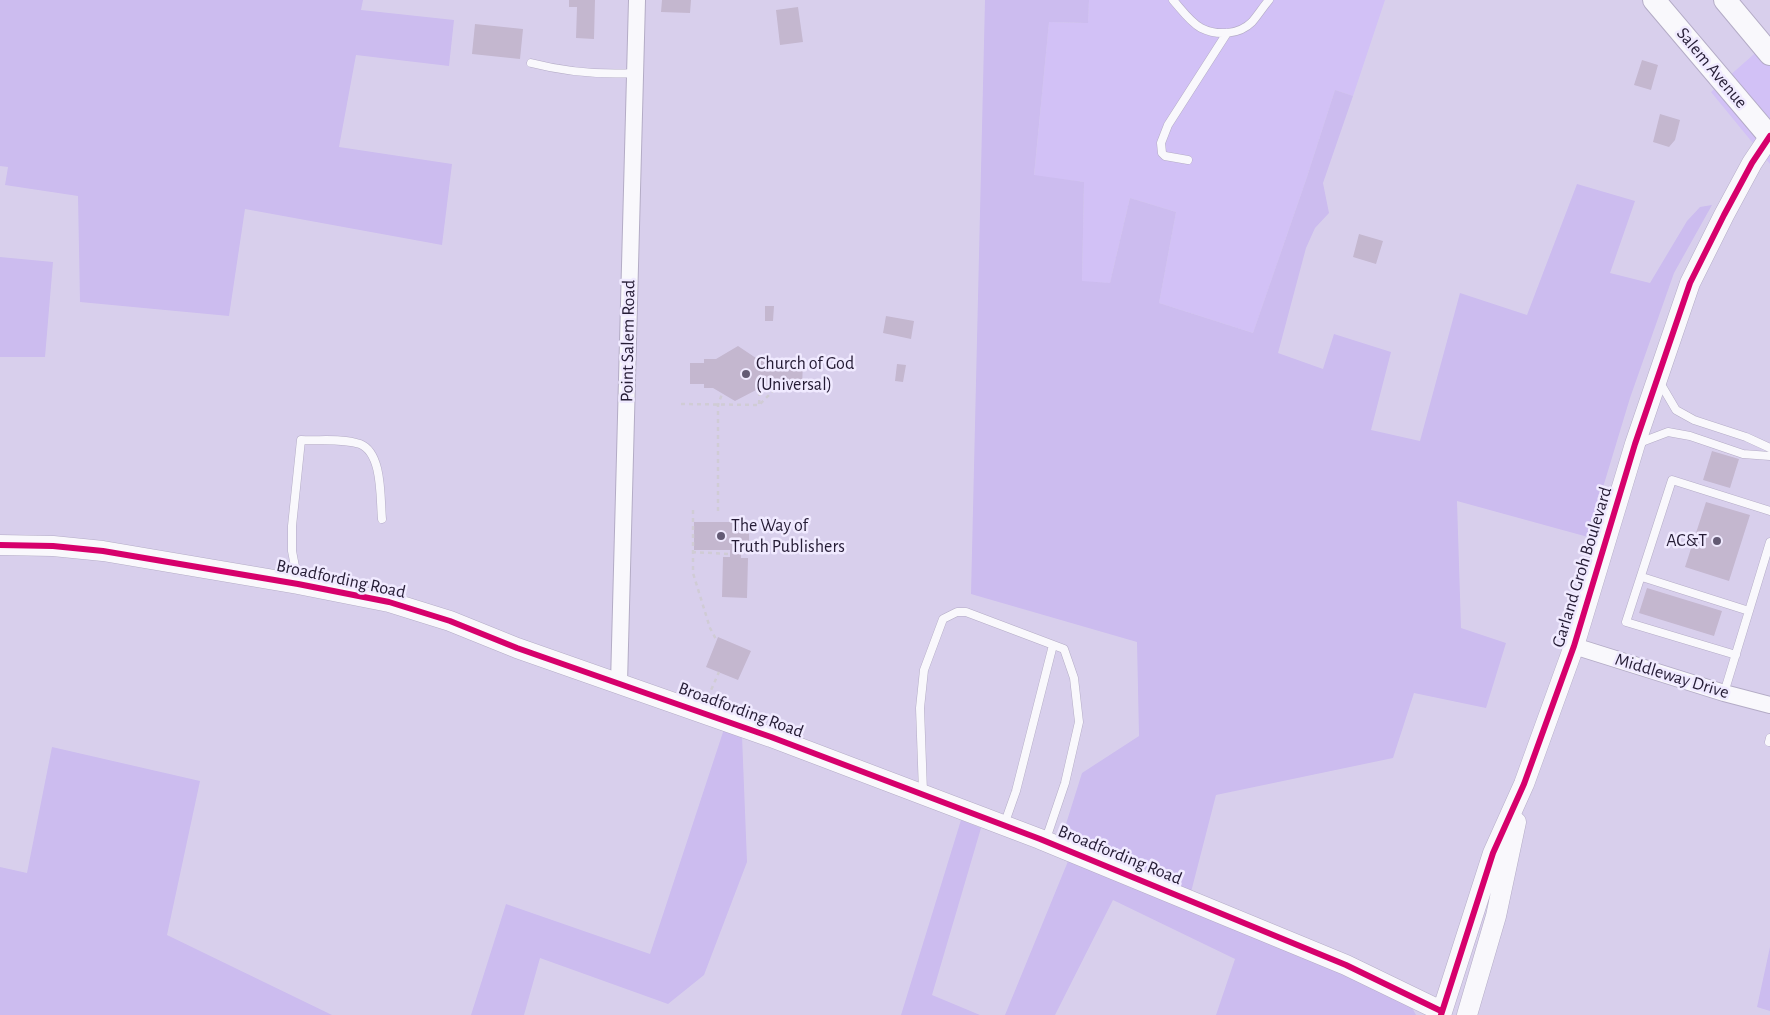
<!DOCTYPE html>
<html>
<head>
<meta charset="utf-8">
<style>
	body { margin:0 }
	canvas { display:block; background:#d8cfec }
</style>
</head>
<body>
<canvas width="1770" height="1015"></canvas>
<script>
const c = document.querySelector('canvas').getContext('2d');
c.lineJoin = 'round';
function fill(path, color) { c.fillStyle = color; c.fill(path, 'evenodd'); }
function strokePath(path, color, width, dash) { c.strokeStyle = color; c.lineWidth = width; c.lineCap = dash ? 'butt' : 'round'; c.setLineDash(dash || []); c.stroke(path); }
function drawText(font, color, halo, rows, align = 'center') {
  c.font = font + ' "Alegreya Sans",sans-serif'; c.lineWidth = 5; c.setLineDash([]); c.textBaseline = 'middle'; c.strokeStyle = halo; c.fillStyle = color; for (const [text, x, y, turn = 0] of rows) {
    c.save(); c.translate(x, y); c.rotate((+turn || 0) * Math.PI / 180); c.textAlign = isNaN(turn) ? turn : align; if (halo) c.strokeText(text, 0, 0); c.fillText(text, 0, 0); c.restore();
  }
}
fill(new Path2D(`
	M1089,0h296l-32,96 -18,-6 -29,90 -53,153 -94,-30 17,-91 -46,-14 -20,85 -28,-1 2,-100 -50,-6 15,-154 39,1z
	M1770,40v124l-59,-72z`), '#d2c1f6');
fill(new Path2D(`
	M0,0h363l-2,10 93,10 -5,46 -93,-11 -17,92 113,17 -10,81 -197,-36 -16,107 -149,-14 -2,-106 -73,-11 3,-18 -8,-1z
	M985,0h104l-1,23 -39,-1 -15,153 50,7 -2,99 28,2 20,-85 46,14 -17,91 94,30 53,-153 29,-90 18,6 -30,87 6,30 -14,15 -9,20 -28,105 45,16 11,-35 57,18 -20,78 49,11 40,-148 67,22 50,-131 58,17 -25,72 40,10 37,-62 13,-14 12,-2 -38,68 -44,125 -42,139 -131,-36 4,127 45,15 -20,65 -72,-15 -21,65 -177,37 -26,101 210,89 16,30h-200l19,-56 -122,-59 -58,115h-50l68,-166 -13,-6 22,-70 57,-37 -2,-94 -166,-48z
	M0,257l53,5 -8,95h-45z
	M724,729l18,7 5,126 -43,113 -36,29 -128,-46 -16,57h-53l35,-111 144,50z
	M52,747l148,34 -33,154 165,80h-332v-148l27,6z
	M961,820l20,8 -49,167 48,20h-79z
	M1770,947v64l-13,-4z`), '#ccbcef');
fill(new Path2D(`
	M569,0h26l-1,39 -18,-1 1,-31h-8z
	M662,0h29l-1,13 -29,-1z
	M798,7l5,35 -23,3 -4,-35z
	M475,24l48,5 -3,30 -48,-5z
	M1642,60l16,5 -7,25 -17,-5z
	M1660,114l20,6 -5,20 -6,7 -16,-5z
	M1359,234l24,7 -7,23 -23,-7z
	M765,306h9l-1,15h-8z
	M886,316l28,5 -3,18 -28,-6z
	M738,346l21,14h44l-1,29h-44l-23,12 -22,-13h-9v-4h-14v-21h14v-4h12z
	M897,364l9,1 -3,17 -8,-1z
	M1712,451l27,8 -9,29 -27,-8z
	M1706,502l44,13 -21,66 -44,-14z
	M694,522h55v29l-8,-1v8h7l-1,40 -25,-1 1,-40h7v-7h-36z
	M1647,588l75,23 -8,25 -75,-23z
	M718,637l33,14 -13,29 -32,-13z`), '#c4b7cf');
const service = new Path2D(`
	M1173,0c8,9 17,22 28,28 16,8 38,7 51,-6 6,-7 11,-15 17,-22
	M531,63c35,9 68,12 104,10
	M1188,160l-23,-4 -3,-3 -1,-10 7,-18 59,-92
	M1659,381l17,29 18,10 52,17 24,11
	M1639,443l29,-11 22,4 53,18 27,2
	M1642,577l107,34
	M298,582l-6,-31v-25l9,-86c19,1 41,-2 59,4 23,9 20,55 22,75
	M1736,655l-110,-33 46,-142 98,31
	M1724,693l46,-151
	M1769,742l1,-4
	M923,792l-3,-84 4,-38 19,-51 14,-7h9l98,37 10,29 5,44 -14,61 -19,56
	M1004,825l12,-34 37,-146`);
const minor = new Path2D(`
	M1574,646l150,47 46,12
	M619,683l18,-683`);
const tertiary = new Path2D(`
	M0,545l53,1 50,5 195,33 91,18 61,19 67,27 254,89 269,102 306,126 95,46
	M1441,1015l52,-162 31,-69 50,-138 61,-202 55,-161 34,-68 28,-52 18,-27
	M1467,1015l29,-99 20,-94`);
const secondary = new Path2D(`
	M1654,0l116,137
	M1725,0l45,54`);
strokePath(service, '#b4acc6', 9);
strokePath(minor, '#b4acc6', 18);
strokePath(tertiary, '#b4acc6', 21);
strokePath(secondary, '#b4acc6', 24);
strokePath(new Path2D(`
	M681,404l78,1 16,-16
	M759,404l1,-15
	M693,510v63l17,55 7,13
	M718,511v-106l4,-11
	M692,552l38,2
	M708,697l11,-25`), '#d0ccd5', 2.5, [4, 4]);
strokePath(service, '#f9f8fc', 8);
strokePath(minor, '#f9f8fc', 16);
strokePath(tertiary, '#f9f8fc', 20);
strokePath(secondary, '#f9f8fc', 22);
strokePath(new Path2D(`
	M0,545l53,1 50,5 195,33 91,18 61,19 67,27 254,89 269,102 306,126 95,46
	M1441,1015l52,-162 31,-69 50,-138 61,-202 55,-161 34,-68 28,-52 18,-27`), '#d6006c', 6);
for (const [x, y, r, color] of [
	[746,374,5,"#635a74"],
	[721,536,5,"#635a74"],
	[1717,541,5,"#635a74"]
]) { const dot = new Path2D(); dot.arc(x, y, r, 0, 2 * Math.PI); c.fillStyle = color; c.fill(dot); strokePath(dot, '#f0eaff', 2); }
drawText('18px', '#241b34', '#f0eaff', [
	["Salem Avenue",1712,68,50],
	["Point Salem Road",628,341,-89],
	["Garland Groh Boulevard",1582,567,-73],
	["Broadfording Road",341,579,12],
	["Middleway Drive",1672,676,17],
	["Broadfording Road",741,710,20],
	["Broadfording Road",1120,855,22]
]);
drawText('18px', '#241b34', '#f0eaff', [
	["Church of God",756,364],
	["(Universal)",756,385],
	["The Way of",731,526],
	["Truth Publishers",731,547],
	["AC&T",1707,541,"right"]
], 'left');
</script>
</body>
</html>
